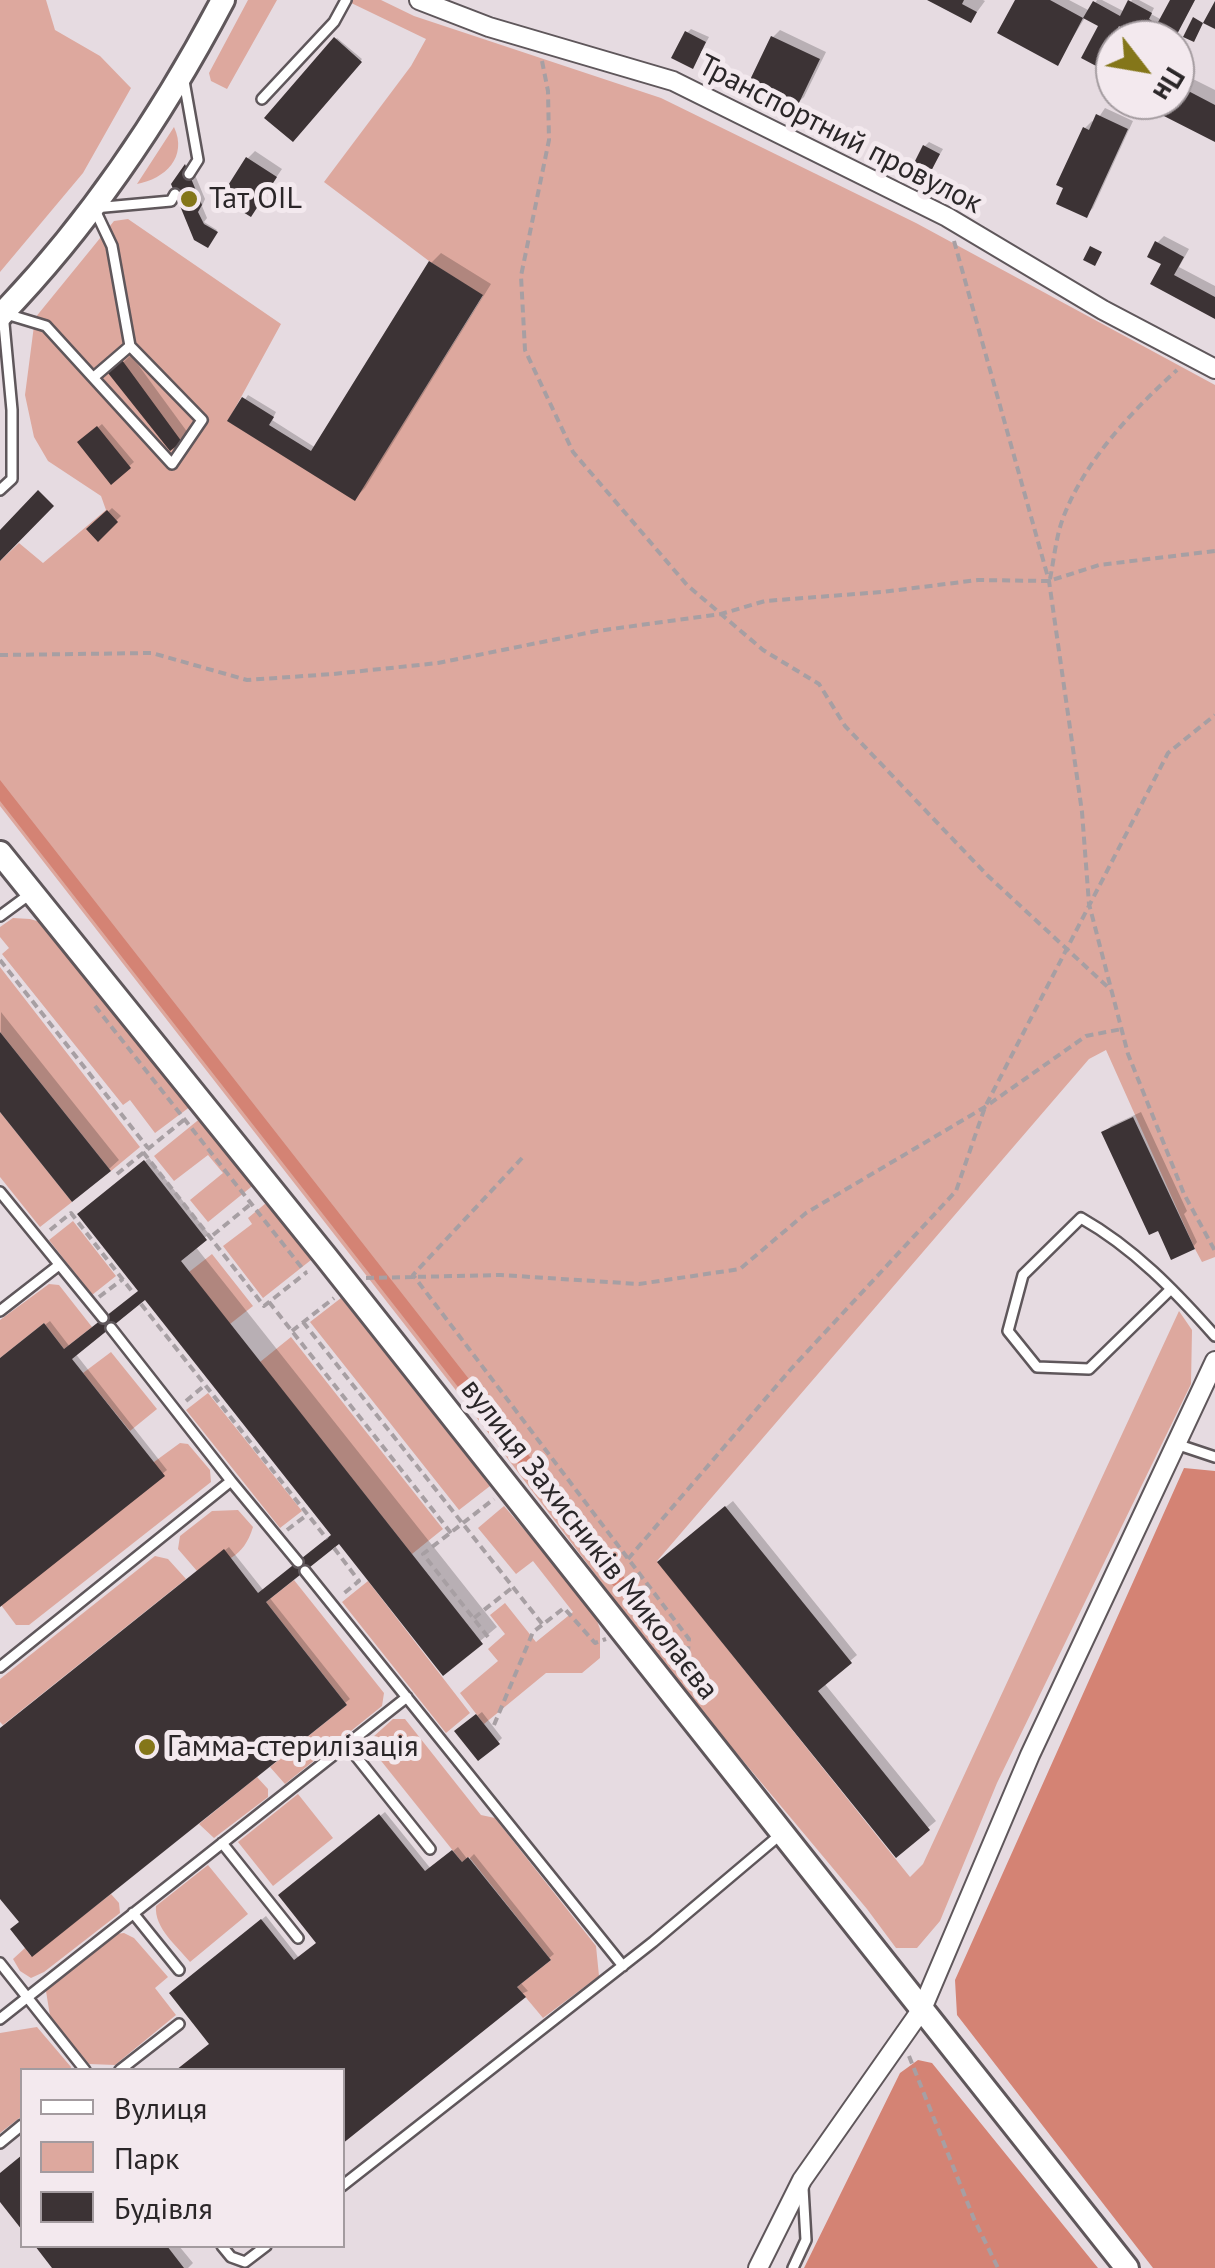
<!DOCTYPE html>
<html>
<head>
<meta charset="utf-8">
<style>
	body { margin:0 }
	#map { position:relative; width:1215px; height:2268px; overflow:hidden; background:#e6dbe1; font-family:"PT Sans",sans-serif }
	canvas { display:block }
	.legend { position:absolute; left:20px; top:2068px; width:325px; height:180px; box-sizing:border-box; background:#f3e9ee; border:2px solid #a39b9f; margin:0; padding:12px 18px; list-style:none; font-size:30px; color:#2a2628 }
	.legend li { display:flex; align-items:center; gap:20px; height:50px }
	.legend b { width:50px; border:2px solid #a39b9f }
	.north { position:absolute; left:1095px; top:20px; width:100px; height:100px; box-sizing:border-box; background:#f3e9ee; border:2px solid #a39b9f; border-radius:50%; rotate:121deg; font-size:28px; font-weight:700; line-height:40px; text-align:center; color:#2a2628 }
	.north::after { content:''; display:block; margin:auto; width:35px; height:45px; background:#847619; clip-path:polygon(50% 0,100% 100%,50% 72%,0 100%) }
</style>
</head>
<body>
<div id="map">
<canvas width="1215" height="2268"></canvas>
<ul class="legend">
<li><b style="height:12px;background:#fff"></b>Вулиця</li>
<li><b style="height:28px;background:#dda89e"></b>Парк</li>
<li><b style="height:28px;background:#3c3335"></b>Будівля</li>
</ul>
<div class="north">Пн</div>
</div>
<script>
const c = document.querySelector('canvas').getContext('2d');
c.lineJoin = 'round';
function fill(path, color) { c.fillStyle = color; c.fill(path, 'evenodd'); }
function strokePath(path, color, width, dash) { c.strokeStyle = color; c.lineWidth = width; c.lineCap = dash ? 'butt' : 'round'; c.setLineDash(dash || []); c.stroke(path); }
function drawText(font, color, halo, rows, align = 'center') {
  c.font = font + ' "PT Sans",sans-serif'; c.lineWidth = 10; c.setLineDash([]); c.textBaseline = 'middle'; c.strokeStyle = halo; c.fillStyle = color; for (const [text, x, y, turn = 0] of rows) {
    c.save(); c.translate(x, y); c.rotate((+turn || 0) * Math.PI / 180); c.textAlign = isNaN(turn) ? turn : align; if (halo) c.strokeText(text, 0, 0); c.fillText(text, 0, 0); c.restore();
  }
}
fill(new Path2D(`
	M0,0h46l9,30 45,26 31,32 -48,85 -83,99z
	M248,0h29l-50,89 -16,-8 -2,-8z
	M345,0h36l33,16 247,82 255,125 299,162v872l-13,5 -7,-13 -89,-199 -17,9 -432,502 253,316 13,-13 256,-553 13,19 -1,54 -194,399 -57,138 -23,27h-21l-29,-39 -194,-232 -215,-284 -458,-587v-245l19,-18 24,20 63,-53 -5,-14 -53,-35 -14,-24 -9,-42 10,-77 79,-97 14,-2 153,105 -53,97 127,79 128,-204 -54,-35 -105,-79 87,-116 15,-27z
	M174,127c14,30 -9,52 -37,57z
	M13,918l17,1 17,5 144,182 -36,27 -25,-33 -7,5 -121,-151 7,-6 -9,-11v-10z
	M0,967l140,180 -29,24 -111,-139z
	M0,1112l72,90 -32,25 -40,-50z
	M202,1117l54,66 -48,39 -18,-22 33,-27 -15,-18 -34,26 -20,-25z
	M266,1203l45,57 -48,38 -40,-52 29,-22 -4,-6z
	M73,1221l43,55 -24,19 -43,-55z
	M212,1254l41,52 -23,18 -41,-52z
	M49,1284l10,1 33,42 -28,22 -20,-26 -44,35v-38z
	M341,1298l149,188 -31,24 -149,-188z
	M291,1337l152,192 -31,25 -152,-192z
	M111,1352l46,57 -27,22 -47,-58z
	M208,1393l94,118 -22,17 -94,-118z
	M180,1443l8,1 22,26 1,12 -182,143h-13l-15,-20 153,-143z
	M504,1506l89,104 7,19v29l-18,15h-36l-62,51 -24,-31 38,-32 -10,-12 17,-15 -15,-19 15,-12 31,39 37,-30 -40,-51 -17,13 -38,-46z
	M238,1510l15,17c-10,32 -27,34 -56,44l-19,-22 2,-13 32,-25z
	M155,1556l13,3 18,20 -183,146 -3,-3v-43z
	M294,1580l90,113 -2,13 -97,78 -15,-17 77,-62 -81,-103z
	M368,1581l102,132 -24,20 -104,-131z
	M393,1719h12l76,96 14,3 101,128 3,30 -56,42 -26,-31 34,-27 -82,-103 -7,5 -84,-105 -5,-20z
	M257,1777l11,12v8l-54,41 -15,-14z
	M298,1794l35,44 -60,48 -35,-44z
	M208,1865l40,49 -58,48c-13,-16 -36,-34 -34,-56z
	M111,1894l8,9 1,10 -76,59 -13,6 -11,-7 -7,-12 12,-11 6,8z
	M124,1933l10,5 34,39 -13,11 21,27 -61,50 -26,-1 -39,-48 -4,-25 70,-57z
	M37,2027l34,40 -1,3h-48v46l-22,17v-100z`), '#dda89e');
fill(new Path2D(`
	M0,780l674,861 -4,17 -670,-857z
	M1184,1468l31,3v797h-62l-196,-253 -2,-35z
	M918,2060l14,3 166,205h-294l96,-195z`), '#d48374');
fill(new Path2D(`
	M932,0h51l2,1 -14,19z
	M1018,0h51l21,11 7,-11h5l23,12 7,-12h7l15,8 -3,6 11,6 11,-20h22l-22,40h-33l2,-4 -4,-2 -4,6h-19v33l-13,-47 -16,-10 -29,47z
	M691,29l18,8 -13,24 -9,-28z
	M780,30l46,22 -22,45 -8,7 -23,-67z
	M337,38l25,21 -69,80 -25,-22z
	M1185,75l30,15v49l-48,-39h8v-15z
	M1105,108l28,13 -40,87 -7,7 -1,-87 7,-7 3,2z
	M929,142l14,7 -16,27 -2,-30z
	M255,151l27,18 -31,45 -3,-56z
	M190,163l15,36 -3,7 5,12 -3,4 13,8 -10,15 -33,-61z
	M1164,236l25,13 -10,18 36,19v31l-61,-34 11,-20 -8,-20z
	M441,253l50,31 -126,204 -10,10 -124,-78 17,-25 28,17 -4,8 44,28 115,-185z
	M131,355l57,78 -18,14 -58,-74z
	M102,424l32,38 -22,19 -32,-38z
	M112,508l9,8 -23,22 -8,-9z
	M1,1012l118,148 -10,9 -109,-61z
	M1141,1112l46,99 -3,3 13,28 -4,5 -89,-114 7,-7z
	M149,1158l60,76 -14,12 302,381 -54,45 -104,-131 -70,56 81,102 -318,254 -10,-31 -22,-27v-165l229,-183 35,44 70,-57 -188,-238 -71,57 92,117 -167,133v-243l50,-39 20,26 71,-57 -57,-80z
	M733,1501l124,154 -33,28 112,138 -40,33 -229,-299z
	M482,1712l20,26 -4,4 -36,-15z
	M385,1812l46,57 27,-22 10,13 6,-6 80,100 -34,28 8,9 -186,79h-164l34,-27 -36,-54 90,-73 33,42 20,-16 -33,-51z
	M38,2246h141l14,17 -5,5h-132z`), '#0003');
fill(new Path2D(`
	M927,0h37l-2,4 15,8 -6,11z
	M1015,0h35l33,18 -25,48 -61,-33z
	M1128,0l24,13 -3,6 8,5 13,-24h25l-21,40h-37l2,-3 -20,-11 -5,9 10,5h-9v36l-34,-18 17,-32 -15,-8 10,-17 27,15z
	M1215,1v28l-12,-6z
	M1193,17l10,6 -9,19 -11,-5z
	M685,31l21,11 -13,27 -22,-11z
	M771,36l49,23 -23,48 -49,-23z
	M334,37l28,25 -69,80 -29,-24z
	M1175,84l40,21v37l-57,-29 6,-13h11z
	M1096,114l32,15 -41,89 -31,-14 7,-16 -7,-3 27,-58 6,3z
	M923,145l17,9 -13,25 -17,-8z
	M246,157l31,20 -26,40 -31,-19z
	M185,164l17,41 -4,7 6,12 14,8 -10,16 -14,-8 -23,-56z
	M1155,241l29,16 -10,18 41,22v22l-65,-35 11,-20 -14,-7z
	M1090,246l12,6 -7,14 -12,-6z
	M429,261l54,34 -128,206 -128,-80 15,-24 32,20 -5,8 42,26z
	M122,360l60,82 -12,9 -62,-78z
	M97,426l34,42 -20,17 -34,-43z
	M38,490l16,16 -54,55v-31z
	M107,510l11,12 -20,20 -12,-13z
	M0,1032l111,139 -39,31 -72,-90z
	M1133,1117l62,132 -24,11 -13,-29 -9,4 -48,-103z
	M144,1160l63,80 -26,21 302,383 -40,32 -104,-132 -73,58 81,103 -315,252 -22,-28 9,-7 -19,-23v-171l224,-179 34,44 73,-58 -186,-235 -73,59 93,117 -165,131v-249l44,-35 20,26 74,-58 -61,-77z
	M725,1506l127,157 -34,28 112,139 -34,28 -239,-296z
	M476,1714l24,30 -22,17 -24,-30z
	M379,1814l46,57 27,-21 10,12 6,-5 83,103 -34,27 9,10 -184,147v-74h-166l33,-26 -40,-51 92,-74 33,41 22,-17 -38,-48z
	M22,2155v75l-22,-28v-29z
	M35,2246h132l17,22h-132z`), '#3c3335');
const lane = new Path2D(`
	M184,81l14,79 -9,14
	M262,99l72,-77 12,-22
	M94,377l36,-31
	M0,490l12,-11v-69l-9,-97 43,13 126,138 30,-44 -72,-74 -18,-100 -18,-38 77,-7 4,-7
	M0,916l30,-22
	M0,1192l103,126
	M1171,1289l-82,80 -52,-2 -29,-36 15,-56 58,-57c53,30 94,73 134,118
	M0,1311l59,-46
	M1176,1444l39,13
	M231,1481l67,81
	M305,1571l318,395
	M0,1667l231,-186 -120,-153
	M347,1745l83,104
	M222,1843l76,95
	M133,1913l46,57
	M0,1963l85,107
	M0,2019l407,-322
	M120,2070l59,-46
	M0,2143l22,-18
	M342,2186l311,-244 128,-108
	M222,2246l9,11 14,5 21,-16
	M793,2268l13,-28 -3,-52`);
const street = new Path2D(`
	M419,0l70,27 184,54 274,136 156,93 112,59
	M758,2268l44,-88 120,-171 108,-254 185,-394`);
const secondary = new Path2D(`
	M0,316c90,-93 163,-202 223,-316
	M0,853l326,404 801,1011`);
strokePath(lane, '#5f575b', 14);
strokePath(street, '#5f575b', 22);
strokePath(secondary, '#5f575b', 28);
strokePath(new Path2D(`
	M542,61l6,30 1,49 -28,136 4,74 48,102 114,133 76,65 56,34 26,42 142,149 124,115
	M954,241l95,340 33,231 7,92 39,150 56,140 31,57
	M1050,579c4,-20 6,-42 13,-61 22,-58 69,-107 114,-148
	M0,655l152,-2 95,27 86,-6 105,-11 159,-32 124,-17 44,-13 117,-9 96,-12 71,1 50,-16 116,-14
	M0,960l148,188
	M95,1006l211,267
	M143,1152l121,154 43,-34
	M522,1158l-109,117 276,364 -3,38
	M117,1174l68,-55
	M50,1230l21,-17 63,81
	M213,1235l39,-32
	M366,1278l135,-3 138,9 101,-15 66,-56 179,-106 101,-71 36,-7
	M99,1297l24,-18
	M269,1302l182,231
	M141,1304l186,235
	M303,1322l240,303
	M292,1331l42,-33
	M186,1401l19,-16
	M287,1530l20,-15
	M334,1548l25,33 -16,13
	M628,1559l163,-190 165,-178 29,-84 183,-354 47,-38
	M474,1618l39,-31
	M488,1637l-65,-83 71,-55
	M494,1725l39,-93 31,-24 31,35 11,-4
	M909,2056l65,163 24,49`), '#a79fa3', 4, [8, 5]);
strokePath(lane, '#fff', 9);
strokePath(street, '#fff', 18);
strokePath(secondary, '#fff', 22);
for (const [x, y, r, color] of [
	[189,199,10,"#847619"],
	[147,1747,10,"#847619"]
]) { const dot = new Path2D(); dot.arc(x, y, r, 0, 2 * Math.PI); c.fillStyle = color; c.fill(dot); strokePath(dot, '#f3e9ee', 4); }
drawText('30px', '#2a2628', '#f3e9ee', [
	["Транспортний провулок",840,135,27],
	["вулиця Захисників Миколаєва",589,1540,52]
]);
drawText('30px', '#2a2628', '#f3e9ee', [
	["Тат OIL",209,199],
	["Гамма-стерилізація",167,1747]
], 'left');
</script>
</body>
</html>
